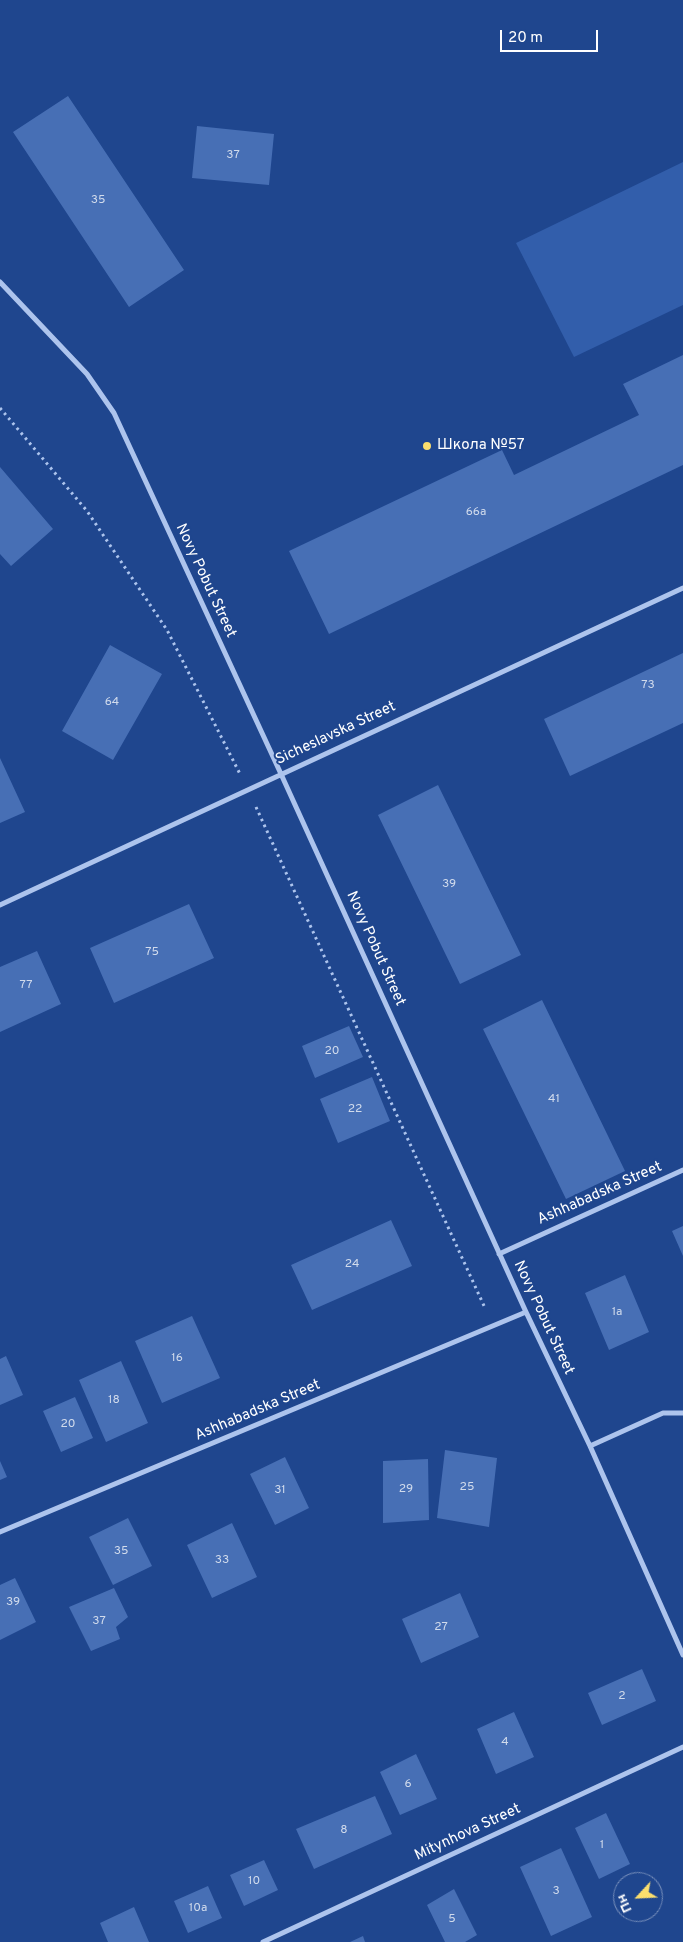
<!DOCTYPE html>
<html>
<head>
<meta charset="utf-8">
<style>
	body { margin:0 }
	#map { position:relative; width:683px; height:1942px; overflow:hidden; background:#1f468e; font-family:Overpass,sans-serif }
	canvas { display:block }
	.north { position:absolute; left:613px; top:1872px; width:50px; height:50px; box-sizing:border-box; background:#1f468e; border:1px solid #7990bb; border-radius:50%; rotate:245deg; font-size:14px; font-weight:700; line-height:20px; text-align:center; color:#fff }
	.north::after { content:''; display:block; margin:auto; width:18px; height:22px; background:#fbde6d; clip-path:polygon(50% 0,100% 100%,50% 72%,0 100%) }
	.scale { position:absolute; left:500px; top:30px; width:98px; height:22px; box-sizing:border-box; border:2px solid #fff; border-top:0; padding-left:6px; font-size:15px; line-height:18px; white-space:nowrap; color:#fff; -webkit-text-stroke:4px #1f468e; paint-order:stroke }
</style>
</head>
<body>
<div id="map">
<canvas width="683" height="1942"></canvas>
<div class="north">Пн</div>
<div class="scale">20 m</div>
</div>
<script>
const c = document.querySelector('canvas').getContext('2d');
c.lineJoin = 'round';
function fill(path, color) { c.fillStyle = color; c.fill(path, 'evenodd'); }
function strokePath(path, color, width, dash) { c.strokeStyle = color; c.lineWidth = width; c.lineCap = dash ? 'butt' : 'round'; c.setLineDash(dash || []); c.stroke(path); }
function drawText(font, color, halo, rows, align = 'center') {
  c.font = font + ' Overpass,sans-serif'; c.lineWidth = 4; c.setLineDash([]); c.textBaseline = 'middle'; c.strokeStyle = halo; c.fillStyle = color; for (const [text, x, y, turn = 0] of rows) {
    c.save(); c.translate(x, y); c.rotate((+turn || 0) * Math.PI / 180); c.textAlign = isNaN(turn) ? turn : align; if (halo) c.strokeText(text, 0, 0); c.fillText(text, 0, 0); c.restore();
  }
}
fill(new Path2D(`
	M683,162v143l-109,52 -58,-114z`), '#325eab');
fill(new Path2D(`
	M68,96l116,174 -55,37 -116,-175z
	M197,126l77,8 -5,51 -77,-7z
	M683,355v110l-354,169 -40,-83 213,-101 12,25 125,-60 -16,-31z
	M0,467l53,62 -42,37 -11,-12z
	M110,645l52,29 -49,86 -51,-29z
	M683,653v70l-113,53 -26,-57z
	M0,758l25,54 -25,11z
	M438,785l83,170 -61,29 -82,-169z
	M189,904l25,54 -100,45 -24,-55z
	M37,951l24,53 -61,28v-65z
	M542,1000l83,171 -59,28 -83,-170z
	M349,1026l14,31 -48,21 -13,-32z
	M372,1077l18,44 -52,22 -18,-44z
	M391,1220l21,46 -100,44 -21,-45z
	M683,1226v30l-11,-25z
	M625,1275l24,57 -40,18 -24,-57z
	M192,1316l28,62 -58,25 -27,-62z
	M6,1356l17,39 -23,10v-46z
	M121,1361l27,62 -42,19 -27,-62z
	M75,1397l18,41 -32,14 -18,-41z
	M445,1450l52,8 -8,69 -52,-9z
	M285,1457l24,51 -34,17 -25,-51z
	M428,1459l1,61 -46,3v-62z
	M0,1461l7,16 -7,3z
	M128,1518l24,48 -39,19 -24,-48z
	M232,1523l25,54 -45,21 -25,-53z
	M15,1578l21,44 -36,18v-55z
	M114,1588l14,29 -12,10 4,12 -29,12 -22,-44z
	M460,1593l19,44 -58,26 -19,-44z
	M642,1669l14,32 -54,24 -14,-32z
	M514,1712l20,45 -38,17 -19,-45z
	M416,1754l21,45 -37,16 -20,-43z
	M375,1796l17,38 -78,35 -18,-40z
	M606,1813l24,51 -31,15 -24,-51z
	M561,1848l31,69 -41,19 -31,-69z
	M264,1860l14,30 -34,16 -14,-31z
	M208,1886l14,32 -34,15 -14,-32z
	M454,1889l23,46 -12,7h-20l-18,-37z
	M134,1907l15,35h-41l-8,-19z
	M363,1936l2,6h-15z`), '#476fb5');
strokePath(new Path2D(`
	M0,408l87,103 80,119 73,144
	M256,807l229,501`), '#adc4ed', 3, [2.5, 4]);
strokePath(new Path2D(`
	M0,282l87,92 27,39 167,361 245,538 64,134 93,209
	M0,905l683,-317
	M499,1254l184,-84
	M590,1446l73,-33h20
	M0,1532l526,-220
	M263,1942l420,-195`), '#adc4ed', 5);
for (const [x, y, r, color] of [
	[427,446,5,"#fbde6d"]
]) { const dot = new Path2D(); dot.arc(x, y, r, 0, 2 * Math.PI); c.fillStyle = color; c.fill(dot); strokePath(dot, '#1f468e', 2); }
drawText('12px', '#d1dbec', null, [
	["37",233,156],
	["35",98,201],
	["66а",476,513],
	["73",648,686],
	["64",112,703],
	["39",449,885],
	["75",152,953],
	["77",26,986],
	["20",332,1052],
	["41",554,1100],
	["22",355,1110],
	["24",352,1265],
	["1а",617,1313],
	["16",177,1359],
	["18",114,1401],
	["20",68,1425],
	["25",467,1488],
	["29",406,1490],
	["31",280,1491],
	["35",121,1552],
	["33",222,1561],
	["39",13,1603],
	["37",99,1622],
	["27",441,1628],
	["2",622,1697],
	["4",505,1743],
	["6",408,1785],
	["8",344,1831],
	["1",602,1846],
	["10",254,1882],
	["3",556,1892],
	["10а",198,1909],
	["5",452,1920]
]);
drawText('15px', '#fff', '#1f468e', [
	["Школа №57",437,446]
], 'left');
drawText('15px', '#fff', '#1f468e', [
	["Novy Pobut Street",205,581,65],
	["Sicheslavska Street",336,734,-25],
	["Novy Pobut Street",375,949,66],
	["Ashhabadska Street",600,1194,-24],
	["Novy Pobut Street",543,1318,65],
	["Ashhabadska Street",258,1411,-23],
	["Mitynhova Street",468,1833,-25]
]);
</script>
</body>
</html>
